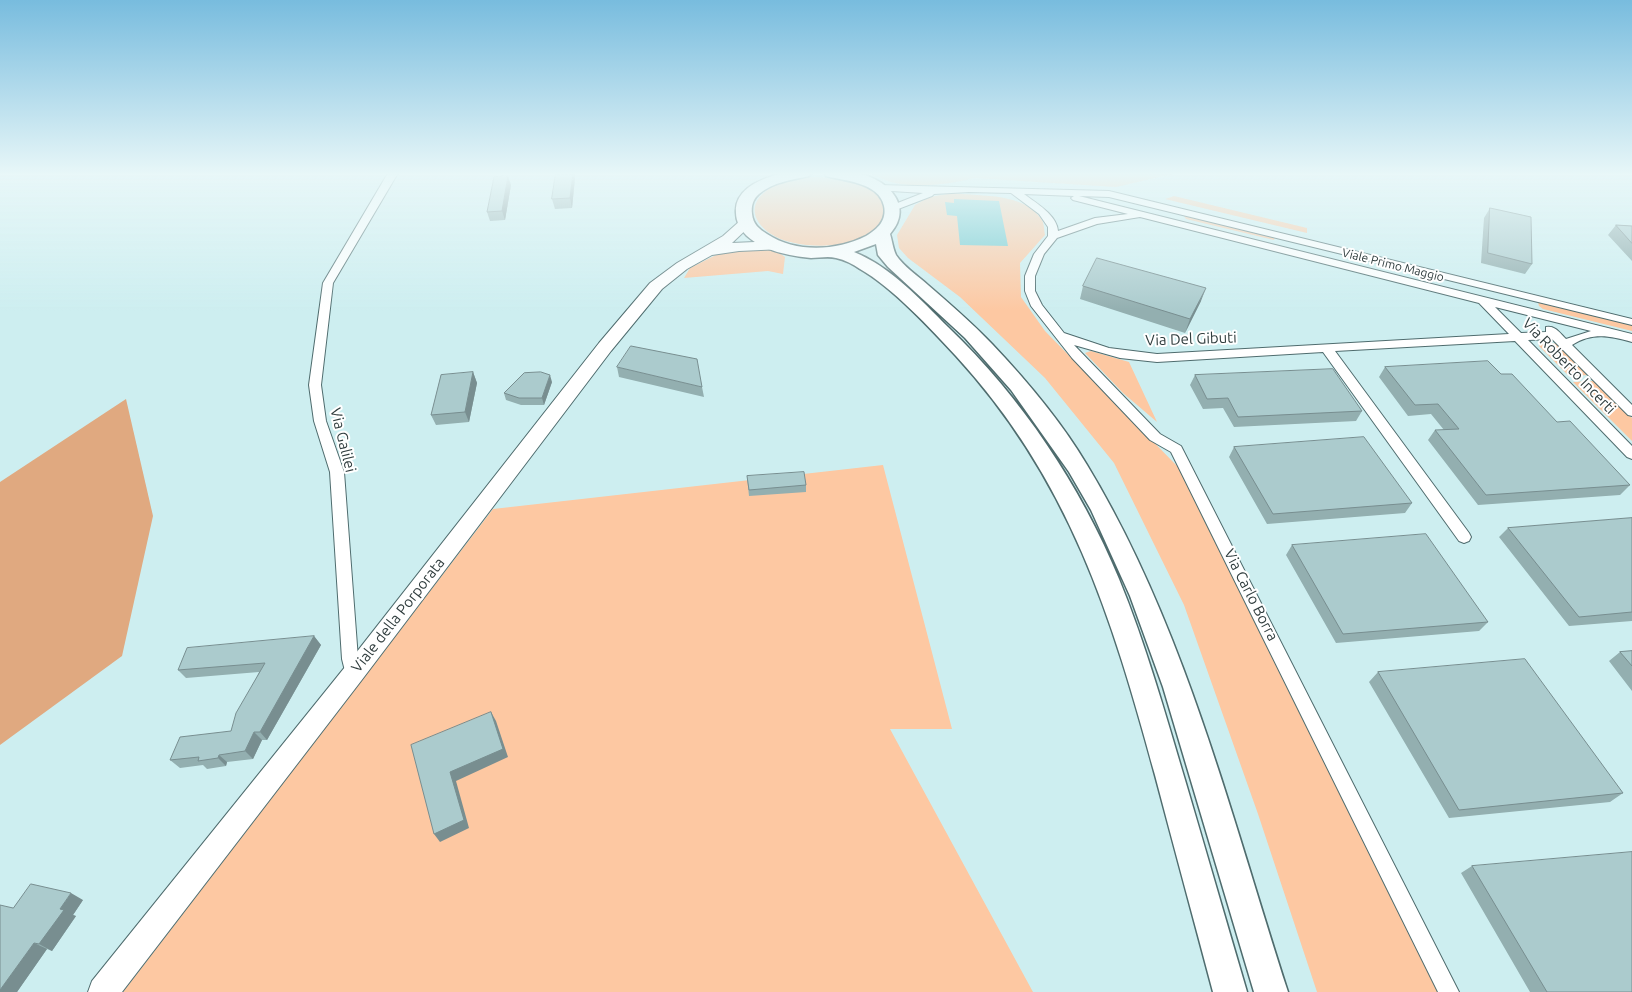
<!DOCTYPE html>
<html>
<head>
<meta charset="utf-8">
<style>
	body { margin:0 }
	canvas { display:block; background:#cdeef0 }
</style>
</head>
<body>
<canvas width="1632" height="992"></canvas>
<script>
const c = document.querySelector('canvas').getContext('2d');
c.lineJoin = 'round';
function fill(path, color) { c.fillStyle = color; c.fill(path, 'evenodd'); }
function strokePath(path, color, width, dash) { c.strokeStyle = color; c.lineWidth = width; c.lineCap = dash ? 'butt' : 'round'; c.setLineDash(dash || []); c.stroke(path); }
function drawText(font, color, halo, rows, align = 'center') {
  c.font = font + ' Ubuntu,sans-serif'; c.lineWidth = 4; c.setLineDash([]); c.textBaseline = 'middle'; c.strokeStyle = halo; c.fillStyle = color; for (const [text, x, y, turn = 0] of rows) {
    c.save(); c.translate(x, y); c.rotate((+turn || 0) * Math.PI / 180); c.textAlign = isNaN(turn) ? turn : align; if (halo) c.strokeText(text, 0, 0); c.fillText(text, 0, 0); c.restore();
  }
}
fill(new Path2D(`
	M869,173h308l-61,14 -142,-9c-22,6 -60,11 -83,4 -7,-2 -14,-6 -22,-9z
	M809,177c23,0 61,0 73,25 2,5 4,12 1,18 -14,32 -88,31 -112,14 -22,-15 -22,-34 1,-47 11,-6 25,-8 37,-10z
	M954,193c28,4 70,-1 88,27 2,3 2,10 3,15l-25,28 1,34 24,34 134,137 34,62 193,397 34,65h-123l-59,-178 -74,-209 -70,-142 -69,-85 -85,-81 -52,-39 -9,-10 -2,-13 18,-30 14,-8z
	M1174,196l133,32v5l-142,-34z
	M1185,214l90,22 -1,4 -88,-21 -2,-3z
	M749,247l25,2 11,8 -2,17 -15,-3 -84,7 6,-10 32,-16z
	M1538,302h6l88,22v7l-89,-22 -4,-3z
	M1540,342l18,2 31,31 -20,1 -30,-30z
	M1091,351l38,11 28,60 -34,-29 -38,-40z
	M1594,381l38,37v23l-59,-59z
	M883,465l69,264h-62l143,263h-910l370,-483z`), '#fdc8a2');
fill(new Path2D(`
	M126,399l27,117 -31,140 -122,89v-263z`), '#e0a980');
fill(new Path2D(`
	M954,199l45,2 9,45 -48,-1 -3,-29 -10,-1 -2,-13 9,1z`), '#71c9ce');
const street = new Path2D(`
	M388,173h10l-65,110 -12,102 5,36 18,51 14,187 3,15 -2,5 -6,2 -6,-2 -5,-20 -12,-187 -16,-51 -5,-36 14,-102z
	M879,185l230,6 523,128v6l-523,-128 -30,-1 553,138v8c-22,-6 -39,-10 -60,3l60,60v11l-4,-1 -76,-76 -24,1 104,106v13l-5,-2 -112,-116 -180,10 134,182 2,4 -2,4 -5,2 -5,-2 -136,-189 -166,10 -37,-4 -46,-13 86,89 21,12 278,546h-21l-267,-540 -21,-12 -78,-82 -41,-52 -6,-15v-15l9,-22 14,-18v-9l-9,-13 -28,-21 -42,-1 -35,2 -2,2 -39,15 -3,-1v-4l33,-13 -47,-3 -2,-2zM1024,194l50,2 -3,2 2,2 55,14 -33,4 -37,13c-1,-16 -22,-28 -34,-37zM1140,217l339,86 30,31 -352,20 -48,-6 -45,-15 -22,-28 -7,-14v-15l9,-22 13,-16 40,-14zM1495,307l96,24 -25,8c-6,-6 -11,-14 -20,-12v5l-25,1z`);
const secondary = new Path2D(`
	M746,219l5,1 2,3 -21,20 46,-2 5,2 3,3 -3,3 -44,2 -27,4 -25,14 -25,20 -51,62 -250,330 -239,311h-34l4,-11 253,-314 254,-324 51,-60 27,-20 46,-27 18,-16z`);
const primary = new Path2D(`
	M783,173h29l-3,3c-17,4 -36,6 -50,18 -6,5 -8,12 -7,20 1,10 7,15 15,20 29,19 69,17 99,2 12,-7 21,-16 18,-30 -5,-24 -40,-25 -58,-30l-2,-3c10,0 21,-2 31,0 30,4 61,32 35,61 2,6 3,15 6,21 7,11 22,21 32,30 22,19 44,38 64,59 35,37 69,77 95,121 98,162 143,348 201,527h-34l-91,-305 -33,-91 -39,-86 -22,-38 -58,-82 -46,-52 -77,-71 -10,-12 -2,-11 -22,8c37,15 66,47 94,75 74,71 132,158 171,252 27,66 46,134 66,201 21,71 41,141 62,212h-34c-19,-72 -39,-144 -58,-217 -43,-158 -85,-295 -199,-419 -25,-27 -64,-69 -96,-87 -7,-5 -15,-9 -24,-11 -8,-2 -17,0 -25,0 -22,-2 -47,-7 -64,-22 -6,-6 -11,-14 -11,-23 -2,-25 27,-35 47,-40z`);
strokePath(street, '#4f6c6e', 2);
strokePath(secondary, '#4f6c6e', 2);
strokePath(primary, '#4f6c6e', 3);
fill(street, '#fff');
fill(secondary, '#fff');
fill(primary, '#fff');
fill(new Path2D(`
	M575,178l-3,30 -17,1 -3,-10z
	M511,185l-6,35 -15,1 -3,-9z
	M1490,208l42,56 -7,10 -44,-11 3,-45z
	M1616,225l16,1v35l-24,-26z
	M1083,286l118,15 -16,32 -105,-34z
	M617,367l85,20 2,10 -85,-20z
	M1385,367l116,7 56,48 73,63 -10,10 -142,10 -50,-65 7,-10h9l-13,-16 -23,2 -29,-39z
	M473,372l4,11 -8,39 -33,3 -5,-10z
	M1195,375l167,36 -6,10 -122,6 -11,-19 -20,1 -13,-24z
	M552,382l-8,23h-23l-15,-5 -2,-7z
	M1234,447l178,56 -7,10 -138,11 -38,-67z
	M747,476l59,9v7l-57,4z
	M1632,518v103l-63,5 -70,-89 9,-9z
	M1292,545l196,77 -9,9 -143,12 -50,-88z
	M314,636l7,9 -54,95h-5l-9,19 -26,3 -1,4 -19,3 -4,-4 -23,3 -10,-8 61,-29 28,-59 -73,6 -8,-8z
	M1632,651v40l-23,-30 11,-9z
	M1378,672l245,121 -13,9 -161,16 -80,-136z
	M1472,866l160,126h-102l-69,-119z
	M83,900l-10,15 3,1 -24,35 -5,-2 -30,43h-17l13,-84z`), '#93afb0');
fill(new Path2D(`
	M573,173h1l1,5 -3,30 -2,-10z
	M508,176l3,9 -6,35 -3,-9z
	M1206,288l-5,13 -16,32 5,-14z
	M473,372l4,11 -8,39 -4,-10z
	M550,375l2,7 -8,23 -2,-7z
	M314,636l7,9 -54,95 -7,-8z
	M491,712l5,9 12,36 -52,24 13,47 -29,14 -6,-8 16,-62z
	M254,732l8,8 -9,19 -8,-8z
	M219,755l8,7 -1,4 -8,-8z
	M71,893l12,7 -10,15 3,1 -24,35 -13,-7 21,-35z
	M34,943l13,6 -30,43h-17v-2z`), '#788e90');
const building = new Path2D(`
	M556,173h17l-3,25 -18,1z
	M508,176l-6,35 -15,1 7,-35z
	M1490,208l41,9 1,47 -44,-11z
	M1616,225l16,1v17z
	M1097,258l109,30 -16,31 -107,-33z
	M631,346l66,13 5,28 -85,-20z
	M1488,361l13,13h11l45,48 13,-1 60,64 -144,10 -51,-65 24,-1 -21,-25 -23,1 -30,-38z
	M1333,369l29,42 -124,6 -10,-19 -21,1 -12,-24z
	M473,372l-8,40 -34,3 10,-40z
	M541,372l9,3 -8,23h-23l-15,-5 20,-20z
	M1364,437l48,66 -139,11 -39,-67z
	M804,472l2,13 -57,5 -2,-14z
	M1632,518v94l-53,5 -71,-89z
	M1426,534l62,88 -145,12 -51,-89z
	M314,636l-54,96h-6l-9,19 -26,4 -1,3 -20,3 1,-4 -29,3 10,-23 51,-6 5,-18 29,-50 -87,7 9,-22z
	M1632,651v15l-12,-14z
	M1525,659l98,134 -164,17 -81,-138z
	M491,712l12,37 -53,23 14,48 -30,14 -23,-89z
	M1632,852v140h-85l-75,-126z
	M31,884l40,9 -11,16 4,1 -25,34 -5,-1 -34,47v-85l13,3z`);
fill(building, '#abcbcd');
strokePath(building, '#788e90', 1);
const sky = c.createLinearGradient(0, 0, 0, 311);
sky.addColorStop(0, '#78bcde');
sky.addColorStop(0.56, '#e8f7f8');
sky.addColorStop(1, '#e8f7f800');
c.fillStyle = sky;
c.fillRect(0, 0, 1632, 311);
drawText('12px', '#303d3e', '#fff', [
	["Viale Primo Maggio",1393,265,14]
]);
drawText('15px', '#303d3e', '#fff', [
	["Via Del Gibuti",1191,339,-2],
	["Via Roberto Incerti",1569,366,46],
	["Via Galilei",343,440,76],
	["Via Carlo Borra",1251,595,63],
	["Viale della Porporata",398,615,-52]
]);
</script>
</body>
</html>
